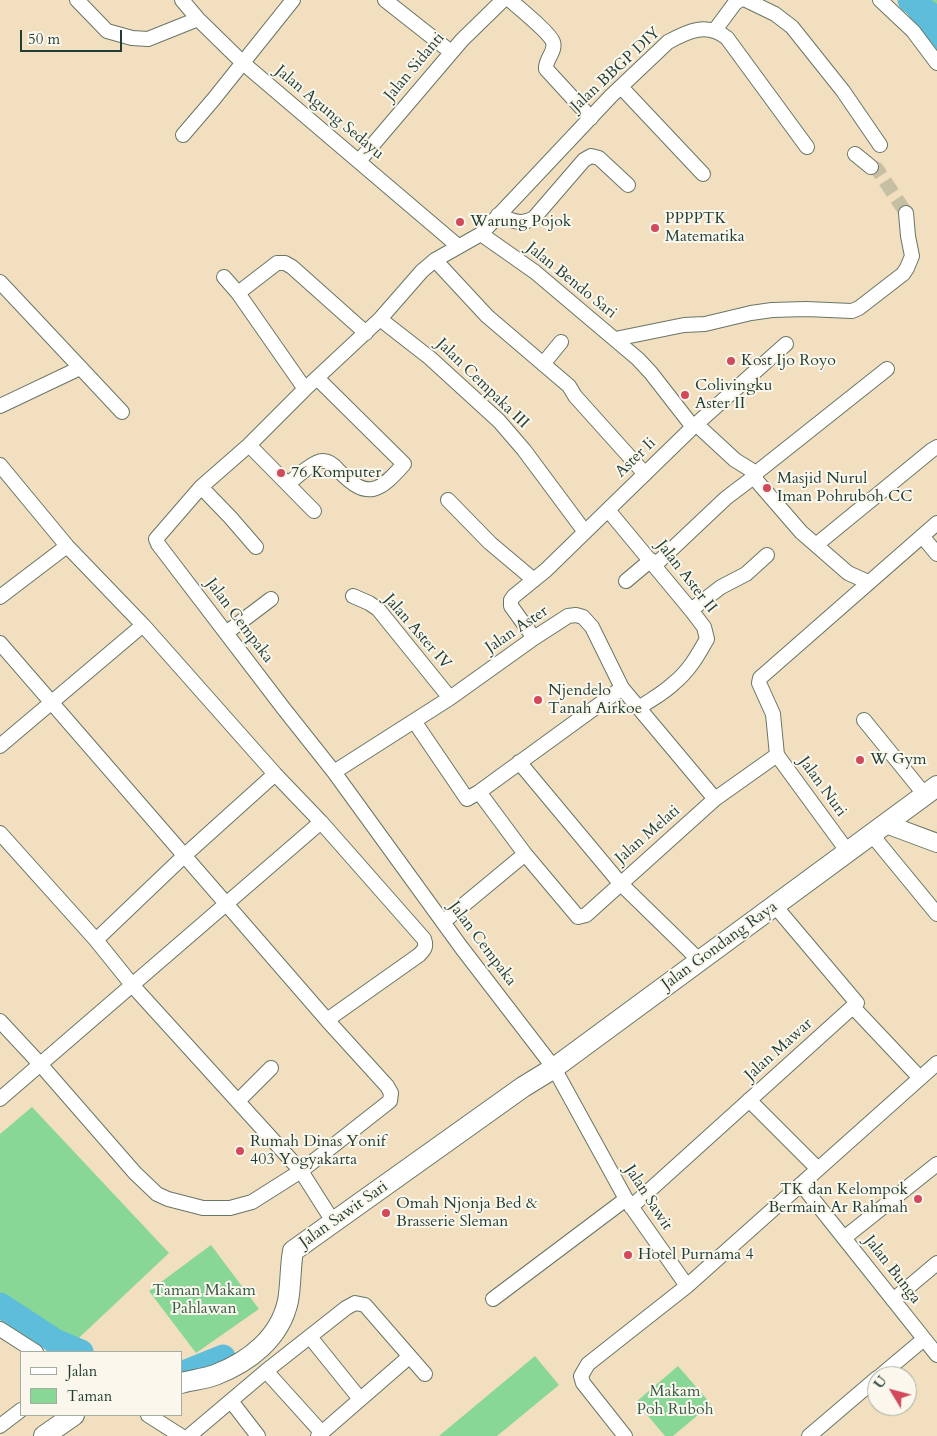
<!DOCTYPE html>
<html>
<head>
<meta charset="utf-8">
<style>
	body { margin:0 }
	#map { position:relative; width:937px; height:1436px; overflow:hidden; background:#f1dfc0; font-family:Cardo,serif }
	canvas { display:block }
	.legend { position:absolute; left:20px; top:1351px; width:162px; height:65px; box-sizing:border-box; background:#fbf7ec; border:1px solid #a3ada2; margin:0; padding:6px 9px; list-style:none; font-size:15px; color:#1f3d34 }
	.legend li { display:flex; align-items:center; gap:10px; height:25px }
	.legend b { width:25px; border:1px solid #a3ada2 }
	.north { position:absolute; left:867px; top:1366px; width:50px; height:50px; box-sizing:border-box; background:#fbf7ec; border:1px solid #a3ada2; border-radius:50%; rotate:307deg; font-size:14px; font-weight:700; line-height:20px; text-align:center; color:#1f3d34 }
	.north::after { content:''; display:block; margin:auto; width:18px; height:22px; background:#d1495b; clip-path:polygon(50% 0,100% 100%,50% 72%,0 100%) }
	.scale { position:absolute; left:20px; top:30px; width:102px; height:22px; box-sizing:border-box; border:2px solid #1f3d34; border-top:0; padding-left:6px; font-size:15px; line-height:18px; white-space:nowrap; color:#1f3d34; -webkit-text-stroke:4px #fbf7ec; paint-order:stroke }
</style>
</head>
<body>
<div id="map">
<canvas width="937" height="1436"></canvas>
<ul class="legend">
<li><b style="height:6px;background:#fff"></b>Jalan</li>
<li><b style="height:14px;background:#88d796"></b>Taman</li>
</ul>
<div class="north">U</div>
<div class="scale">50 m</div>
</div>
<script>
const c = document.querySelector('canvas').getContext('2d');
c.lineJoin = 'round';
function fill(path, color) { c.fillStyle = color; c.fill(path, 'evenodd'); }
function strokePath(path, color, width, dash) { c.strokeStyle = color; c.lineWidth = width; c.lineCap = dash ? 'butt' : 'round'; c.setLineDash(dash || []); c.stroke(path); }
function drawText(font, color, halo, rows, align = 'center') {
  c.font = font + ' Cardo,serif'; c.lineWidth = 4; c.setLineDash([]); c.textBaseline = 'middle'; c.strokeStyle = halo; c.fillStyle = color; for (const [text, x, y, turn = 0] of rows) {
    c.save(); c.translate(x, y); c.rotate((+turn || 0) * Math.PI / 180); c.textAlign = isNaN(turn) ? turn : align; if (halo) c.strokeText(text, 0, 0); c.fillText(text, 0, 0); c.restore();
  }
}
fill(new Path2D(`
	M910,0h27v29l-6,-14z
	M32,1107l137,146 -104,98 -65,-48v-169z
	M211,1245l48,64 -63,44 -47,-62z
	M535,1356l24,29 -62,51h-58z
	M678,1366l33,38 -38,32h-8l-29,-34z`), '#88d796');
fill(new Path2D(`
	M898,0h15l24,32v25z`), '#5dbddb');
strokePath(new Path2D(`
	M910,0l21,15 6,14
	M0,1305l55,36 26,11
	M181,1374l42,-17`), '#5dbddb', 25);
strokePath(new Path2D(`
	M871,167l6,2 29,44`), '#c7bfa4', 14, [14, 7]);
const minor = new Path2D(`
	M77,0l30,31 25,7 16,1 50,-20
	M182,0l16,19 45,44 215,183
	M385,0l66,52
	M510,0c9,8 40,33 43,42 3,10 -8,17 -7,27l45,49
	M746,0l29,14 17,13 51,64 37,54
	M880,0l33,31 24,32
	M715,30l20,-27 5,-3
	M621,87l82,87
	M183,135l30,-35 80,-100
	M855,154l16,13
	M359,161l103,-121 41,-40
	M498,215c13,5 23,11 36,3l50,-58 7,-4 8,2 29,27
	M481,234l54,38 103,87 13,14 42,54
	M435,260l52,56 82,70 6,10 70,78
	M224,277l14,16 67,96
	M0,282l122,130
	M238,293l39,-30h8l7,4 74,66
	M380,319l50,39 69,63 25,29 61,82
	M615,339l69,-14 21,-1 46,-11 21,-3 34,-1 46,2 7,-3 44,-34 4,-6 5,-12 -4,-20 -2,-23
	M543,364l18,-22
	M0,406l80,-38
	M696,424l39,36 21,13
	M249,445l65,66
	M0,465l67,81 76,79 132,149 46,48 103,117c3,8 0,11 -5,16l-92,65
	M756,473l131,-104
	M756,473v7l45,52 47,41 20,9
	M288,484c7,-6 27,-24 35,-23 7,0 12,5 16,10 29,30 41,20 65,-7l-86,-85
	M201,487l29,30 26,30
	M448,500l42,43 44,37
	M608,510l83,100 13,17 3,12c-9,16 -18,32 -33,44 -10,10 -24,17 -35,25
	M922,536l15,18
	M816,545l116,-95 5,-3
	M655,565l71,-67 29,-22
	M626,581l25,-21
	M353,596l16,7 9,6 72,89
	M0,597l67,-51
	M691,610l30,-23 25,-13 21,-19
	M226,633l45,-34
	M534,638l-23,-32v-6l3,-4 32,-26 147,-143 93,-83
	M0,643l327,377 60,66 4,7 -1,8 -89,70 -49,31 -22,6h-27l-35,-9 -11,-5 -22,-21 -95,-109 -40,-43
	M864,720l61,75
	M414,721l53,78 12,-7 143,-104
	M0,746l143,-121
	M519,762l101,121 80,78
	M334,772l116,-74 84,-60 34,-22 8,-1 7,2 9,10 30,61 93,111
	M479,792l46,62 53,63 8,-2 129,-116 62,-44
	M0,833l96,107 37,46 168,185 33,52
	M872,835l65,79
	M848,852l-71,-97 -4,-41 -14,-31 1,-5 177,-155
	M443,922l82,-68
	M96,940l89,-85 90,-81
	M853,1007l67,71
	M0,1099l321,-277
	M749,1100l69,69
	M238,1101l33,-33
	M801,1184l136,171
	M631,1207l226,-204 -82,-97
	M844,1238l93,-74
	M687,1286l-61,-87 -72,-131 -93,-121 -127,-175 -50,-63 -126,-165 -2,-5 45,-52 48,-42 56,-56 75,-70 42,-48 13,-11 46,-26 130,-138 57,-54c20,-11 39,-20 59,-4l80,109
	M493,1299l133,-100
	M893,1300l44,-37
	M0,1329l36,23
	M310,1337l50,62
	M266,1371l56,62
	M880,1376l44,-37
	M231,1401l27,35
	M148,1415l33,21
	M0,1426l21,-16
	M189,1436l77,-65 80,-63 9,-5 10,2 60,69
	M318,1436l91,-79
	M625,1436l-42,-53 -2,-7 7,-12 99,-78 250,-223
	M809,1436l68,-58`);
const tertiary = new Path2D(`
	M886,824l51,19`);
const secondary = new Path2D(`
	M181,1383c11,-3 23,-4 34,-8 34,-13 65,-37 73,-74 3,-16 2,-33 5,-50l230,-164 31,-19 383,-282
	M44,1436l30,-21`);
strokePath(minor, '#687665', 16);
strokePath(tertiary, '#687665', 20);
strokePath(secondary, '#687665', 22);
strokePath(minor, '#fff', 14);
strokePath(tertiary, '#fff', 18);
strokePath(secondary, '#fff', 20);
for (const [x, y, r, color] of [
	[460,222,5,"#d1495b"],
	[655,228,5,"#d1495b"],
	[731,361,5,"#d1495b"],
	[685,395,5,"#d1495b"],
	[281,473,5,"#d1495b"],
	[767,488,5,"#d1495b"],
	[538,700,5,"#d1495b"],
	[860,760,5,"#d1495b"],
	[240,1151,5,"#d1495b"],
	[918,1199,5,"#d1495b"],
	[386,1213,5,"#d1495b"],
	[628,1255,5,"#d1495b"]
]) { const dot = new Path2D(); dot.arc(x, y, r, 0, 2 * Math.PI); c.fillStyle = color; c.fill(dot); strokePath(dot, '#fbf7ec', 2); }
drawText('16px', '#1f3d34', '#fbf7ec', [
	["Jalan Sidanti",415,67,-50],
	["Jalan BBGP DIY",616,70,-43],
	["Jalan Agung Sedayu",329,113,40],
	["Jalan Bendo Sari",571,281,39],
	["Jalan Cempaka III",482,384,44],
	["Aster Ii",636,458,-44],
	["Jalan Aster II",686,577,52],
	["Jalan Cempaka",239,621,53],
	["Jalan Aster",517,630,-34],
	["Jalan Aster IV",417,632,49],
	["Jalan Nuri",822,787,54],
	["Jalan Melati",648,835,-41],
	["Jalan Cempaka",482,944,53],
	["Jalan Gondang Raya",720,946,-36],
	["Jalan Mawar",779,1050,-42],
	["Jalan Sawit",648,1198,57],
	["Jalan Sawit Sari",344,1215,-35],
	["Jalan Bunga",892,1270,52]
]);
drawText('16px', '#1f3d34', '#fbf7ec', [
	["PPPPTK",665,219],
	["Matematika",665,237],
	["Warung Pojok",470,222],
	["Kost Ijo Royo",741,361],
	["Colivingku",695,386],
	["Aster II",695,404],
	["76 Komputer",291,473],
	["Masjid Nurul",777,479],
	["Iman Pohruboh CC",777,497],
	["Njendelo",548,691],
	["Tanah Airkoe",548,709],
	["W Gym",870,760],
	["Rumah Dinas Yonif",250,1142],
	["403 Yogyakarta",250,1160],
	["TK dan Kelompok",908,1190,"right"],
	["Bermain Ar Rahmah",908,1208,"right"],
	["Omah Njonja Bed &",396,1204],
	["Brasserie Sleman",396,1222],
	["Hotel Purnama 4",638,1255]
], 'left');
drawText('16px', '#345c48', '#fbf7ec', [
	["Taman Makam",204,1291],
	["Pahlawan",204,1309],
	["Makam",675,1392],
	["Poh Ruboh",675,1410]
]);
</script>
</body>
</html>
